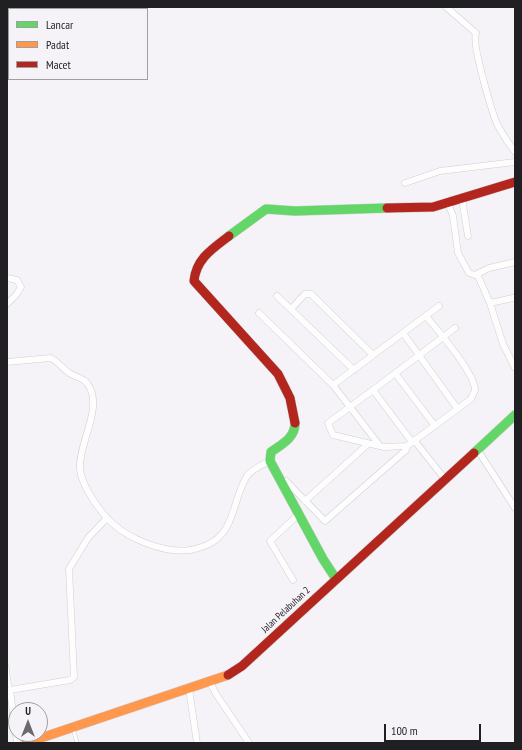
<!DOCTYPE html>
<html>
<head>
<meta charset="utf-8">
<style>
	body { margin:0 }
	#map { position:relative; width:522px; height:750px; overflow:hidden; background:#f5f3f7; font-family:"PT Sans Narrow",sans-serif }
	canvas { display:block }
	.frame { position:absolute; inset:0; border:8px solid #201f21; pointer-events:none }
	.legend { position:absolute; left:8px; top:8px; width:140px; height:72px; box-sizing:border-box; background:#f5f2f8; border:1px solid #a09ea2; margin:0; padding:5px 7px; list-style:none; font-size:12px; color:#201f21 }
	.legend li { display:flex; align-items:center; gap:8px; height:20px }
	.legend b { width:20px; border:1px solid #a09ea2 }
	.north { position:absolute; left:8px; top:702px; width:40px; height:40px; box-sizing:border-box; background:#f5f2f8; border:1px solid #a09ea2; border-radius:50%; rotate:0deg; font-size:11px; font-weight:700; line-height:16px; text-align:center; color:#201f21 }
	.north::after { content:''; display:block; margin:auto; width:14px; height:18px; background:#6b696c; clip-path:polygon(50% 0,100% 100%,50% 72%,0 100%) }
	.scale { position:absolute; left:384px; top:724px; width:97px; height:18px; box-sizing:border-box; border:2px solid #201f21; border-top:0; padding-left:5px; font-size:12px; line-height:14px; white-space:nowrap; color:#201f21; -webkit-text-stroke:3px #f5f2f8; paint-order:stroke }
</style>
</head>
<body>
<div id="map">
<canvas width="522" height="750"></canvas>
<div class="frame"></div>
<ul class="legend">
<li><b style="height:5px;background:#63d668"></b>Lancar</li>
<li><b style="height:5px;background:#ff974d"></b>Padat</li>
<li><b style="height:5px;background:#b3261e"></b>Macet</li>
</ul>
<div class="north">U</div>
<div class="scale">100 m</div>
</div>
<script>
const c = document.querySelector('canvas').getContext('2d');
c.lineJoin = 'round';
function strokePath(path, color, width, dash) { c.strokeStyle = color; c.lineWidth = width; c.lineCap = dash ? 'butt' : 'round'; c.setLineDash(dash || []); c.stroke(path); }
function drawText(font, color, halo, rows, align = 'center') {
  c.font = font + ' "PT Sans Narrow",sans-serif'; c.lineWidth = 3; c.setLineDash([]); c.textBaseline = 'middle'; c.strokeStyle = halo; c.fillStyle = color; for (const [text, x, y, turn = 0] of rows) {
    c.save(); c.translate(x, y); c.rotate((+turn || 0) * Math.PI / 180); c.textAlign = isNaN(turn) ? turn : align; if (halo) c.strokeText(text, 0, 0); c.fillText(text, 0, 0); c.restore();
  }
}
const lane = new Path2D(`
	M7,666l3,23
	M73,728l4,15`);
const street = new Path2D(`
	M446,7l30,26c-5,9 16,80 22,93 5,9 11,18 17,26
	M405,183l35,-12 75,-9
	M462,199l6,37
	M448,203l5,13 5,37 11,20 9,3 12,27
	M475,275l14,-7 26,-6
	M7,278l10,2 4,7 -5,8 -9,9
	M277,296l77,74
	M513,298l-23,5 13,41 12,24
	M291,309l14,-15h6l62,61
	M259,313l74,72
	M426,316c13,16 48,56 49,74l-4,9 -64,47 -23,1 -51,-12 -5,-12c43,-31 85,-63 127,-95
	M403,333l54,75
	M7,362l43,-4c8,3 12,10 19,15 6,4 13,4 18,10 18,23 -9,60 -7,86 1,16 20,43 32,54 14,13 35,22 54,26 16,3 26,2 41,-4 29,-13 25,-45 40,-69 5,-7 15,-11 23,-15
	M395,373l40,53
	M373,390l39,52
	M414,440l30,38
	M380,446l-47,-61 106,-79
	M477,449l38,59
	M286,481l39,40 81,-71 1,-4
	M305,501l63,-57
	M293,580l-23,-39 29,-27
	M210,682l6,12 33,49
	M189,689l8,54
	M17,743l-7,-53 60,-10 4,-3 -5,-108 19,-31 19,-20`);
const fast = new Path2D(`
	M229,236l37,-27 29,2 92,-3
	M295,423c0,15 -13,21 -24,29l-1,9 53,98 13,20
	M474,453l41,-38`);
const slow = new Path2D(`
	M26,743l202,-68`);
const jam = new Path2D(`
	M387,208l46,-1 82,-25
	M229,236c-17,13 -33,23 -35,45l84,93 12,24 5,25
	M228,675l14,-9 232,-213`);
strokePath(lane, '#cfced1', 4);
strokePath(street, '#cfced1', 7);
strokePath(fast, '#cfced1', 10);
strokePath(slow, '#cfced1', 10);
strokePath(jam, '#cfced1', 10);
strokePath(lane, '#fefdfe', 3);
strokePath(street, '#fefdfe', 6);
strokePath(fast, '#63d668', 9);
strokePath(slow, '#ff974d', 9);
strokePath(jam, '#b3261e', 9);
drawText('10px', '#201f21', '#f5f2f8', [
	["Jalan Pelabuhan 2",286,610,-43]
]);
</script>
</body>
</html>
